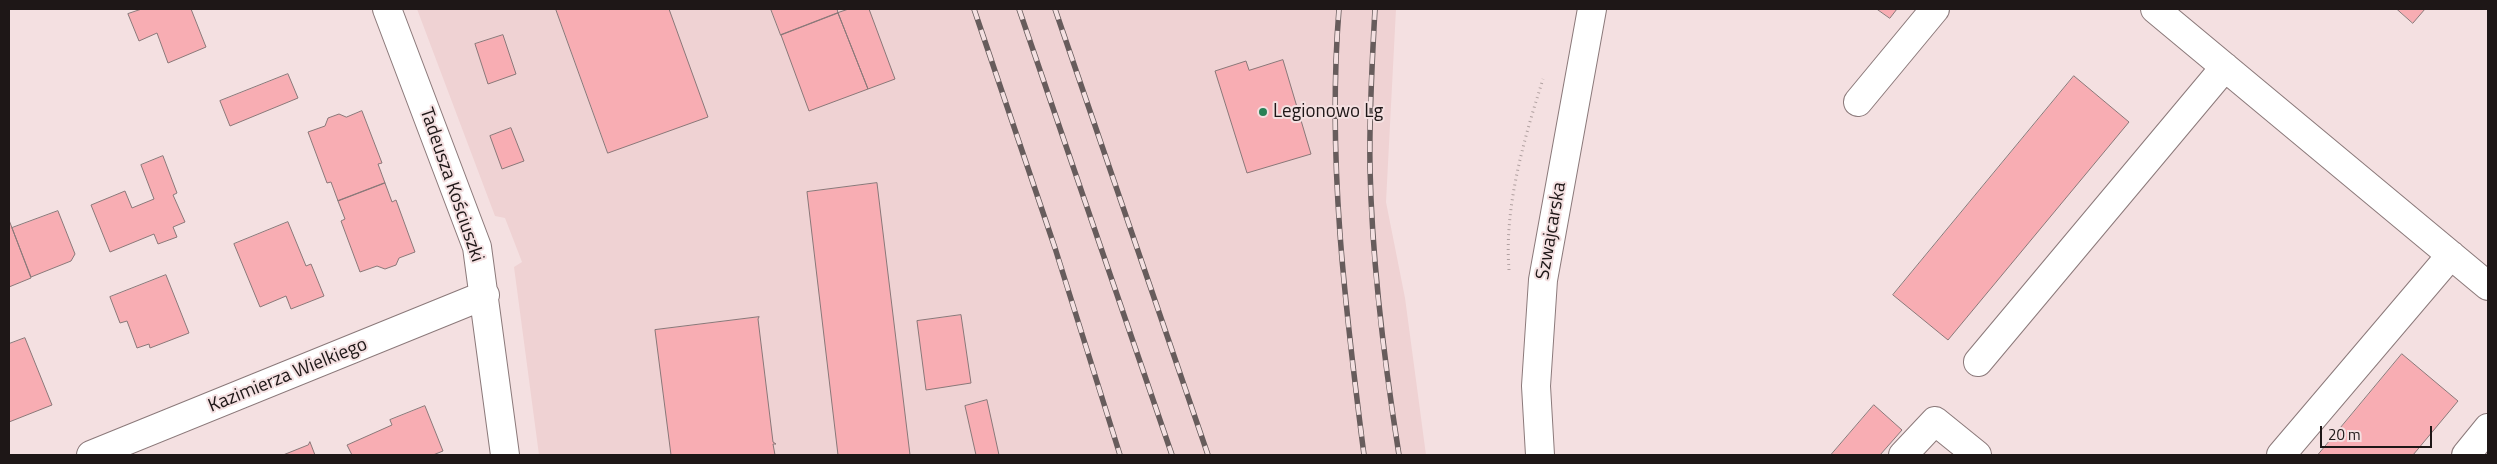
<!DOCTYPE html>
<html>
<head>
<meta charset="utf-8">
<style>
	body { margin:0 }
	#map { position:relative; width:2497px; height:464px; overflow:hidden; background:#f4e0e1; font-family:"Titillium Web",sans-serif }
	canvas { display:block }
	.frame { position:absolute; inset:0; border:10px solid #1e1717; pointer-events:none }
	.scale { position:absolute; left:2320px; top:426px; width:112px; height:22px; box-sizing:border-box; border:2px solid #1e1717; border-top:0; padding-left:6px; font-size:15px; line-height:18px; white-space:nowrap; color:#1e1717; -webkit-text-stroke:4px #f4e0e1; paint-order:stroke }
</style>
</head>
<body>
<div id="map">
<canvas width="2497" height="464"></canvas>
<div class="frame"></div>
<div class="scale">20 m</div>
</div>
<script>
const c = document.querySelector('canvas').getContext('2d');
c.lineJoin = 'round';
function fill(path, color) { c.fillStyle = color; c.fill(path, 'evenodd'); }
function strokePath(path, color, width, dash) { c.strokeStyle = color; c.lineWidth = width; c.lineCap = dash ? 'butt' : 'round'; c.setLineDash(dash || []); c.stroke(path); }
function drawText(font, color, halo, rows, align = 'center') {
  c.font = font + ' "Titillium Web",sans-serif'; c.lineWidth = 4; c.setLineDash([]); c.textBaseline = 'middle'; c.strokeStyle = halo; c.fillStyle = color; for (const [text, x, y, turn = 0] of rows) {
    c.save(); c.translate(x, y); c.rotate((+turn || 0) * Math.PI / 180); c.textAlign = isNaN(turn) ? turn : align; if (halo) c.strokeText(text, 0, 0); c.fillText(text, 0, 0); c.restore();
  }
}
fill(new Path2D(`
	M417,9h979l-10,193 19,96 21,157h-887l-25,-188 8,-5 -17,-44 -10,-2z`), '#efd2d3');
const building = new Path2D(`
	M142,9h49l15,38 -38,16 -11,-30 -18,8 -11,-27z
	M556,9h113l39,108 -100,36z
	M771,9h66l1,4 -57,22z
	M849,9h20l26,70 -27,10 -30,-76z
	M1877,9h20l-7,9z
	M2397,9h28l-12,14z
	M838,13l30,76 -59,22 -28,-76z
	M503,35l13,39 -28,10 -13,-40z
	M1283,60l28,94 -64,19 -32,-102 31,-10 3,9z
	M288,74l10,24 -68,28 -10,-25z
	M2074,76l55,46 -181,218 -55,-45z
	M362,111l20,52 -4,1 7,19 -47,18 -7,-19 -4,1 -19,-51 17,-6 3,-8 11,-4 7,3z
	M511,128l13,33 -22,8 -12,-33z
	M163,156l14,37 -4,2 12,27 -12,5 4,10 -19,7 -4,-10 -44,18 -19,-47 34,-14 7,17 22,-9 -13,-34z
	M385,183l7,19 4,-2 19,52 -16,6 -3,7 -11,4 -8,-3 -17,6 -19,-51 4,-2 -7,-18z
	M877,183l33,272h-72l-31,-263z
	M58,211l17,43 -4,7 -40,16 -19,-49z
	M9,220l22,58 -22,9z
	M288,222l18,44 5,-2 13,32 -33,13 -5,-13 -26,11 -26,-63z
	M166,275l23,58 -39,15 -1,-4 -12,4 -10,-27 -7,2 -10,-26z
	M961,315l10,68 -45,7 -9,-69z
	M759,317l-1,2 15,123 3,2h-3l2,11h-104l-16,-125z
	M25,338l27,67 -43,17v-78z
	M2402,354l56,47 -45,54h-95z
	M987,400l12,55h-23l-11,-49z
	M1874,405l28,25 -22,25h-49z
	M425,406l18,45 -10,4h-81l-5,-10 45,-20 -2,-5z
	M310,442l5,13h-32l25,-10z`);
fill(building, '#f8adb3');
strokePath(building, '#8a7879', 1);
const minor = new Path2D(`
	M387,9l90,238 28,208
	M2155,9l333,277
	M1858,102l77,-93
	M1978,362l247,-295
	M91,455l394,-160
	M1540,455l-4,-69 7,-106 49,-271
	M1903,455l32,-34 42,34
	M2281,455l170,-200
	M2466,455l22,-27`);
strokePath(minor, '#8b797a', 30);
strokePath(new Path2D(`
	M1509,270c-5,-63 15,-131 34,-191`), '#b0a0a0', 3, [1, 4]);
strokePath(minor, '#fff', 28);
const rail = new Path2D(`
	M974,9l81,239 65,207
	M1019,9l153,446
	M1055,9l153,446
	M1339,9c-12,149 6,298 25,446
	M1375,9c-3,53 -6,106 -5,159 2,97 14,192 29,287`);
strokePath(rail, '#675c5c', 5.5);
strokePath(rail, '#f4e0e1', 4, [11]);
for (const [x, y, r, color] of [
	[1263,112,5,"#288156"]
]) { const dot = new Path2D(); dot.arc(x, y, r, 0, 2 * Math.PI); c.fillStyle = color; c.fill(dot); strokePath(dot, '#f4e0e1', 2); }
drawText('19px', '#1e1717', '#f4e0e1', [
	["Legionowo Lg",1273,112]
], 'left');
drawText('19px', '#1e1717', '#f4e0e1', [
	["Tadeusza Kościuszki",451,185,71],
	["Szwajcarska",1552,231,-80],
	["Kazimierza Wielkiego",288,376,-22]
]);
</script>
</body>
</html>
